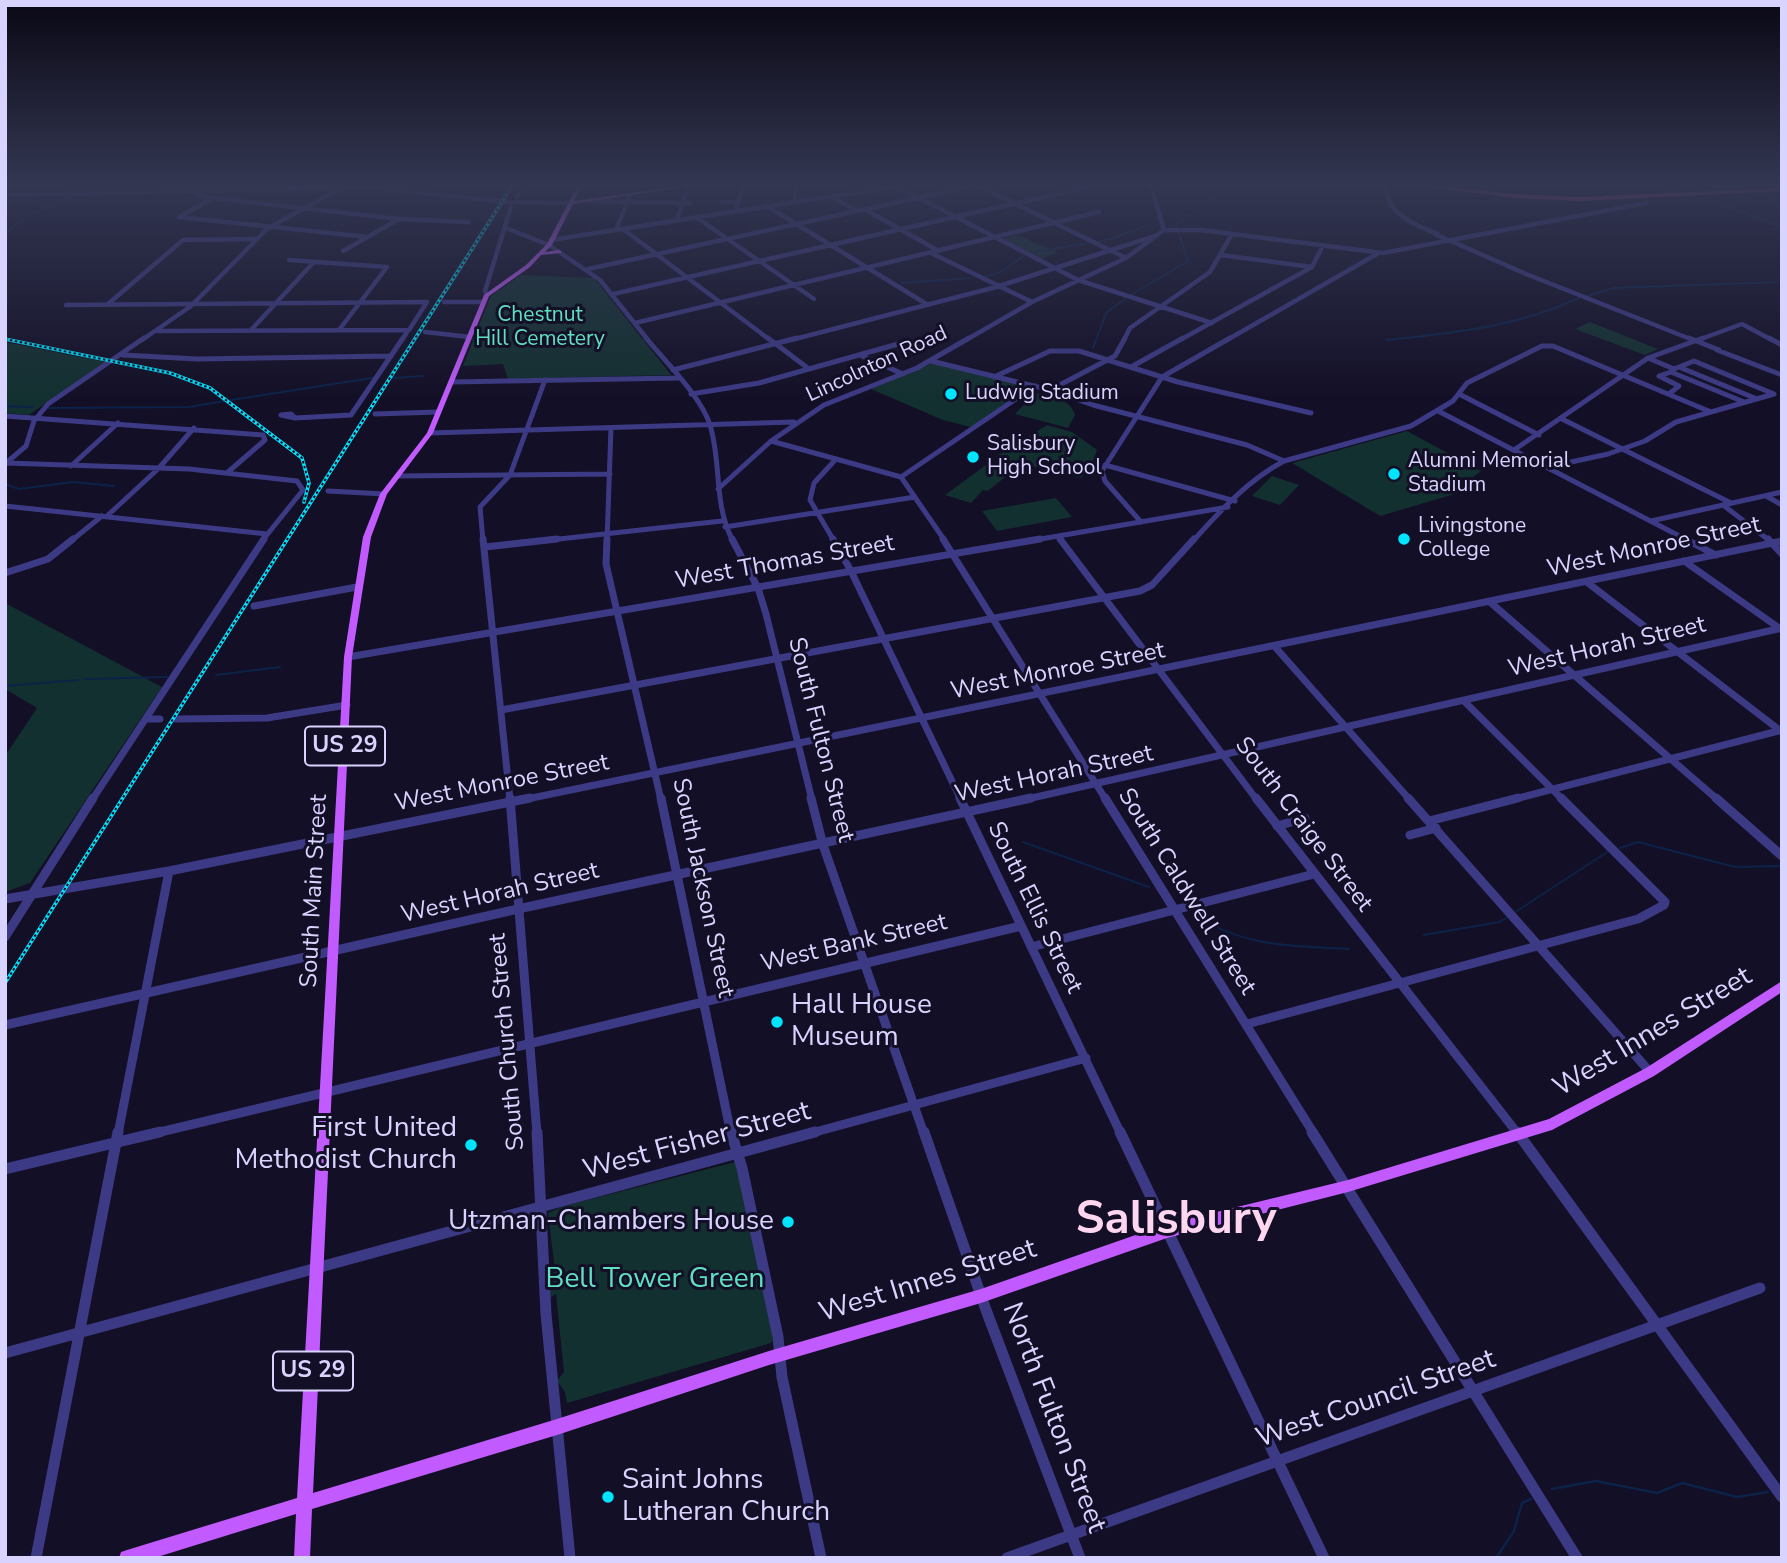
<!DOCTYPE html>
<html>
<head>
<meta charset="utf-8">
<style>
	body { margin:0 }
	#map { position:relative; width:1787px; height:1563px; overflow:hidden; background:#130f26; font-family:"Nunito Sans",sans-serif }
	canvas { display:block }
	.frame { position:absolute; inset:0; border:7px solid #d9d4ff; pointer-events:none }
</style>
</head>
<body>
<div id="map">
<canvas width="1787" height="1563"></canvas>
<div class="frame"></div>
</div>
<script>
const c = document.querySelector('canvas').getContext('2d');
c.lineJoin = 'round';
function fill(path, color) { c.fillStyle = color; c.fill(path, 'evenodd'); }
function strokePath(path, color, width, dash) { c.strokeStyle = color; c.lineWidth = width; c.lineCap = dash ? 'butt' : 'round'; c.setLineDash(dash || []); c.stroke(path); }
function drawText(font, color, halo, rows, align = 'center') {
  c.font = font + ' "Nunito Sans",sans-serif'; c.lineWidth = 6; c.setLineDash([]); c.textBaseline = 'middle'; c.strokeStyle = halo; c.fillStyle = color; for (const [text, x, y, turn = 0] of rows) {
    c.save(); c.translate(x, y); c.rotate((+turn || 0) * Math.PI / 180); c.textAlign = isNaN(turn) ? turn : align; if (halo) c.strokeText(text, 0, 0); c.fillText(text, 0, 0); c.restore();
  }
}
fill(new Path2D(`
	M1016,235l42,17 -17,7 -39,-20z
	M521,275l73,3 77,97 -163,4 -5,-15 -40,2 28,-70z
	M1590,322l68,27 -13,6 -70,-26z
	M5,342l100,20 -76,53 -24,-2z
	M933,363l98,23 -60,41 -28,-7 -72,-31z
	M1035,393c15,2 36,6 40,22l-7,13 -53,-14z
	M1047,425l25,7 25,18 -6,17 -10,11 -86,-21z
	M1407,431l74,40 -9,7 -7,13 -85,25 -88,-53z
	M990,462l25,7 -27,22 -5,-1 -12,13 -26,-8z
	M1272,476l27,9 -19,20 -28,-9z
	M1056,498l16,19 -75,14 -15,-20z
	M5,603l157,84 -132,196 -25,9v-136l32,-48 -32,-19z
	M735,1162l2,2 36,176 -2,3 -204,60 -2,-11 -8,-11 7,-9 -8,-78 -6,4 2,-25 3,-3 -7,-57 16,-7z`), '#12302f');
strokePath(new Path2D(`
	M67,183l20,6
	M1578,183l104,8
	M1751,183l31,27
	M83,192l18,-9
	M1702,197l80,30
	M1177,229l-1,-5 21,-13 12,-13
	M5,234l26,-20 44,-19
	M1097,242c18,-2 31,-11 49,-16
	M1035,252l54,-9
	M983,277l18,-5 22,-16
	M901,283l69,-5
	M1131,295l57,-34 -10,-30
	M1587,296l27,-8 163,-6
	M1387,340c67,-7 130,-13 192,-42
	M1093,348l13,-35 19,-14
	M393,378l30,-2
	M231,400l141,-22
	M5,406l28,1
	M49,408l140,-1 35,-6
	M5,484l14,5 54,-7 41,4
	M216,675l64,-8
	M85,679l82,-2
	M5,686l73,-6
	M1023,842l126,45
	M1620,848l18,-6 97,25 47,-1
	M1517,911l90,-59
	M1207,922c46,26 91,24 142,27
	M1424,935l75,-13 9,-5`), '#0c2248', 2);
strokePath(new Path2D(`
	M1552,1489l44,-8 61,12 25,-10 55,14 31,-5
	M1496,1558l18,-27 8,-28 9,-4`), '#0c2248', 2.5);
strokePath(new Path2D(`
	M1386,183c-2,30 28,42 52,51
	M975,184l151,74
	M896,186l182,94 134,43
	M200,190l-1,5 14,3 186,21 70,3
	M5,195l363,-8 140,15 62,1
	M517,197l9,-14
	M832,197l25,14
	M588,201l102,2
	M722,202h17
	M794,202l3,-19
	M767,206l161,99
	M864,209l75,42
	M736,211l7,-28
	M179,217l189,20
	M179,217l34,-19
	M696,217l118,82
	M677,220l12,-37
	M506,228l43,17 51,35 48,60
	M623,229l147,111
	M616,230l14,-35
	M1164,230h37l182,23 263,-50
	M1435,234l91,40 167,66
	M551,240l367,-57
	M343,251l56,-32
	M931,253l101,49
	M1221,255l91,12
	M289,260l98,7 -48,63
	M588,269l399,-86
	M613,294l493,-111
	M487,295l-2,-4 26,-84
	M444,302h40
	M108,304l75,-64 73,-1
	M66,305l361,-3
	M635,323l464,-111
	M251,330l62,-67
	M158,331l251,-1 18,-28
	M425,332l45,5
	M142,340l49,-34 77,-78 73,-40
	M402,340l5,-8
	M791,340l205,-53 159,-51
	M966,340l66,-38 94,-44 38,-28 -14,-47
	M1124,340l6,-12 80,-56 22,-38
	M1180,340l132,-73 10,-20
	M1227,340l150,-86
	M1698,340l44,-16 30,16`), '#3d3a85', 4.5);
strokePath(new Path2D(`
	M646,338c19,23 56,60 64,87 12,39 3,79 23,116
	M768,338l41,31
	M1689,338l30,12
	M1769,338l13,7
	M1717,350l65,25
	M123,355l74,4 194,-3
	M862,356l41,18
	M1648,358l26,11 -3,3 73,30
	M931,361l119,29 43,15 154,40 37,16
	M1131,367l52,-29
	M1679,367l78,32
	M673,370l124,-32
	M994,377l56,-26h29l99,31 133,31
	M451,382l227,-4
	M1050,390l65,-34 10,-18
	M691,394l68,-11 139,-39
	M1669,394l10,-8 -20,-10 12,-4
	M1461,395l78,40
	M1440,412l249,129
	M291,414l4,4 -14,-3z
	M375,414l63,-2
	M5,416l258,19 2,5 -37,32
	M295,418l56,-3 52,-77
	M1562,419l169,84
	M430,433l364,-11
	M771,441l130,36
	M1514,450l134,-92 55,-20
	M6,463l20,-17 8,-25 14,-17 96,-66
	M6,463l183,6 108,12 6,9 -41,51
	M1105,465l130,36
	M71,466l47,-43
	M1548,467l60,-13 37,-13 31,-19 98,-28 -80,-33 -20,8
	M397,476l213,-2
	M901,477l44,64
	M901,477l134,-91
	M718,489l53,-48 53,-36 93,-37 52,-30
	M328,491l56,3
	M1766,496l16,9
	M1723,505l47,36
	M5,506l262,28
	M107,516l51,-47 36,-41
	M1651,521l131,-29
	M1141,522l-36,-41 -3,-10 60,-94 68,-39
	M725,527l190,-30
	M1058,536l4,5
	M71,541l31,-25
	M483,541l-3,-34 30,-32 35,-95
	M541,541l181,-20
	M607,541l4,-113
	M834,541l-24,-41 4,-17 22,-24
	M1029,541l199,-34
	M1193,541c27,-30 55,-61 91,-80l127,-35 42,-25 14,-18 75,-37h11l158,66`), '#3d3a85', 5);
strokePath(new Path2D(`
	M483,539l27,261
	M607,539l-1,25 55,236
	M732,539l26,49 8,26 46,186
	M833,539l18,32 110,229
	M943,539l163,261
	M1060,539l197,261
	M1685,539l31,16
	M1768,539l14,15
	M485,547l72,-8
	M1684,561l98,69
	M5,573l43,-14 25,-20
	M1588,583l194,149
	M1490,602l228,198
	M254,606l103,-19
	M1276,648l134,152
	M348,657l692,-118
	M1464,701l99,99
	M501,710l639,-119 12,-6 42,-46
	M146,719h14
	M176,719l91,-1 80,-13
	M92,800l172,-261
	M522,800l1260,-259
	M1023,800l759,-172
	M1511,800l271,-70`), '#3d3a85', 7);
strokePath(new Path2D(`
	M510,798l27,336
	M661,798l70,336
	M811,798l12,47 101,289
	M960,798l161,336
	M1105,798l209,336
	M1256,798l262,336
	M1408,798l242,274
	M1716,798l66,58
	M1429,821l89,-23
	M1277,826l28,-8
	M1410,835l26,-7
	M5,899l164,-28 361,-73
	M5,937l88,-139
	M1031,947l283,-73
	M1247,1024l391,-105 26,-14 1,-3 -104,-104
	M5,1025l513,-116 513,-111
	M118,1134l51,-263
	M152,1134l869,-208
	M808,1134l278,-76`), '#3d3a85', 9);
strokePath(new Path2D(`
	M537,1132l9,182 24,244
	M731,1132l11,36 36,169 4,40 39,181
	M924,1132l62,178 94,248
	M1120,1132l204,426
	M1312,1132l265,426
	M1517,1132l265,365
	M5,1169l155,-37
	M5,1353l810,-221
	M36,1558l82,-426
	M1007,1558l753,-270`), '#3d3a85', 11);
fill(new Path2D(`
	M579,183h4l-9,18 126,-18h11l-138,21 -21,41 -7,7 14,-2 2,1v2l-20,2 -11,12 -41,29 -56,137 -46,61 -16,43 -19,120 -39,836 244,-74 212,-68 212,-62 186,-65 181,-44 201,-61 97,-51 136,-87v11l-128,84 -102,54 -204,62 -181,46 -186,65 -212,62 -212,70 -245,74 -2,49h-16l2,-44 -142,44h-35l2,-6 6,-2 170,-52 47,-841 19,-120 17,-43 47,-61 57,-138 42,-30 21,-21z`), '#c25bff');
fill(new Path2D(`
	M1399,183h14l102,11 65,3 202,-9v3l-202,10 -65,-3z`), '#ff4fa3');
const rail = new Path2D(`
	M5,339l165,34 40,15 92,70 7,25 -5,19
	M5,983l509,-800`);
strokePath(rail, '#00e5ff', 3.5);
strokePath(rail, '#130f26', 2, [2.5]);
const sky = c.createLinearGradient(0, 0, 0, 402);
sky.addColorStop(0, '#0a0815');
sky.addColorStop(0.46, '#333752');
sky.addColorStop(1, '#33375200');
c.fillStyle = sky;
c.fillRect(0, 0, 1787, 402);
for (const [x, y, r, color] of [
	[951,394,7,"#00e5ff"],
	[973,457,7,"#00e5ff"],
	[1394,474,7,"#00e5ff"],
	[1404,539,7,"#00e5ff"],
	[777,1022,7,"#00e5ff"],
	[471,1145,7,"#00e5ff"],
	[788,1222,7,"#00e5ff"],
	[608,1497,7,"#00e5ff"]
]) { const dot = new Path2D(); dot.arc(x, y, r, 0, 2 * Math.PI); c.fillStyle = color; c.fill(dot); strokePath(dot, '#130f26', 2.5); }
drawText('21px', '#5fe0c0', '#130f26', [
	["Chestnut",540,316],
	["Hill Cemetery",540,340]
]);
drawText('21px', '#d9d4ff', '#130f26', [
	["Lincolnton Road",877,365,-25]
]);
drawText('21px', '#d9d4ff', '#130f26', [
	["Ludwig Stadium",965,394],
	["Salisbury",987,445],
	["High School",987,469],
	["Alumni Memorial",1408,462],
	["Stadium",1408,486],
	["Livingstone",1418,527],
	["College",1418,551]
], 'left');
for (const [x, y, w] of [
	[345,746,80],
	[313,1371,80]
]) { const box = new Path2D(); box.roundRect(x - w / 2, y - 19.5, w, 39, 5); c.fillStyle = '#130f26'; c.fill(box); strokePath(box, '#d9d4ff', 2); }
drawText('bold 23px', '#d9d4ff', null, [
	["US 29",345,746],
	["US 29",313,1371]
]);
drawText('24px', '#d9d4ff', '#130f26', [
	["West Monroe Street",1654,548,-12],
	["West Thomas Street",785,563,-10],
	["West Horah Street",1607,648,-13],
	["West Monroe Street",1058,672,-11],
	["South Fulton Street",820,740,76],
	["West Horah Street",1054,775,-12],
	["West Monroe Street",502,784,-11],
	["South Craige Street",1303,825,53],
	["South Jackson Street",702,888,78],
	["South Main Street",315,891,-87],
	["South Caldwell Street",1186,892,58],
	["West Horah Street",500,894,-13],
	["South Ellis Street",1034,908,64],
	["West Bank Street",854,944,-13],
	["South Church Street",508,1042,-95]
]);
drawText('28px', '#d9d4ff', '#130f26', [
	["Hall House",791,1006],
	["Museum",791,1038],
	["First United",457,1129,"right"],
	["Methodist Church",457,1161,"right"],
	["Utzman-Chambers House",774,1222,"right"],
	["Saint Johns",622,1481],
	["Lutheran Church",622,1513]
], 'left');
drawText('28px', '#d9d4ff', '#130f26', [
	["West Innes Street",1653,1033,-31],
	["West Fisher Street",697,1142,-15],
	["West Innes Street",928,1282,-17],
	["West Council Street",1376,1400,-19],
	["North Fulton Street",1053,1418,69]
]);
drawText('28px', '#5fe0c0', '#130f26', [
	["Bell Tower Green",655,1280]
]);
drawText('bold 46px', '#ffd6f0', '#130f26', [
	["Salisbury",1176,1222]
]);
</script>
</body>
</html>
